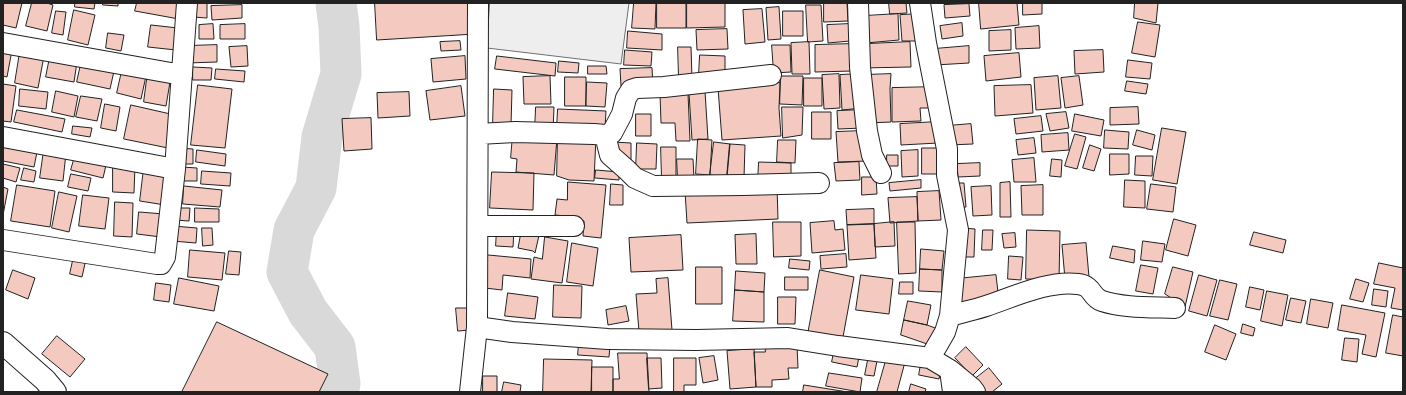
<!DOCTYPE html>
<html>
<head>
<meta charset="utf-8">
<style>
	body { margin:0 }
	#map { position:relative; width:1406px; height:395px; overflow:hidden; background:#fff; font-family:"Varela Round",sans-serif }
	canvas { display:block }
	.frame { position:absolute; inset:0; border:4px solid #222; pointer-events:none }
</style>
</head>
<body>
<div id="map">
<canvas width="1406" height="395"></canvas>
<div class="frame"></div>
</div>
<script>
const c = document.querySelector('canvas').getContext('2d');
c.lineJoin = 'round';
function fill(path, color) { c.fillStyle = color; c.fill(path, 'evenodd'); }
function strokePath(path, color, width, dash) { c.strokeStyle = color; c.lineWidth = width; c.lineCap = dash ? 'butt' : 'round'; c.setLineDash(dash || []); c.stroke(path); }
const green = new Path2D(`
	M490,3h139l-8,61 -134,-16z`);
fill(green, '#eee');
strokePath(green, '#6f6f6f', 1);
strokePath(new Path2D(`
	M336,3l3,23 2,48 -19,63 -6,51 -22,42 -7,42 21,40 27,35 5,37 -4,8`), '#d9d9d9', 41);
const building = new Path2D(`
	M3,3h19l-6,25 -13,-3z
	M32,3h15l6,2 -6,26 -21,-5z
	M75,3h20l-1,6 -19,-2z
	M103,3h15v3l-15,-1z
	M137,3h44l-2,16 -44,-8z
	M193,3h14v15l-14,-1z
	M375,3h98l2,31 -98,6z
	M634,3h22l-1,26 -23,-1z
	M657,3h29v25h-29z
	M687,3h38v24l-38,1z
	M824,3h23l1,18 -24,1z
	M889,3h17l1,10 -17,1z
	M979,3h38l2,22 -38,4z
	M1023,3h19v11l-19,1z
	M1135,3h23l-2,20 -22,-5z
	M969,4l1,12 -25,2 -1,-13z
	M242,5v13l-30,2 -1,-14z
	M806,5h15l2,36 -15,1z
	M779,7l2,32 -13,1 -2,-32z
	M762,9l3,33 -20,2 -2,-34z
	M74,10l21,5 -7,30 -20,-5z
	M56,11l10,1 -3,23 -11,-2z
	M783,11h20v25h-20z
	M898,14l1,26 -33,3 -2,-27z
	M921,14l2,27h-21l-2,-26z
	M1138,22l22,3 -5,32 -23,-4z
	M962,23l1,13 -21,3 -2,-13z
	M213,24l1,15h-15v-14z
	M245,24v15h-25v-14z
	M849,24l1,17 -22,2 -1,-18z
	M151,25l27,3 -2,22 -28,-3z
	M1039,26l1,22 -24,1 -1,-21z
	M727,29l1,20 -31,1 -1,-20z
	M1011,30v20l-22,1v-20z
	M628,31l34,3v16l-35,-2z
	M108,33l16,2 -3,16 -15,-3z
	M460,41l1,9 -20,1 -1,-9z
	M809,42l1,32h-18l-1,-31z
	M910,42l1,25 -50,1 5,-24z
	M852,44v27l-37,1v-27z
	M217,45v17l-30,1v-17z
	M772,45h18l1,27 -17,1z
	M247,46l1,20 -17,1 -2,-20z
	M969,46v17l-34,2 -1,-16z
	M678,47h13l1,32h-13z
	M3,48l9,2 -5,27 -4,-1z
	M625,50l27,2 -1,14 -27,-1z
	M1103,50l1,22 -29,2 -1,-23z
	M20,52l24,4 -6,32 -23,-5z
	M1019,53l2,24 -35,4 -2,-25z
	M700,55l25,1v18h-26z
	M465,56l1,23 -33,3 -2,-23z
	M497,56l59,7 -1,13 -60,-7z
	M50,57l27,5 -3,20 -28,-5z
	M1128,60l24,3 -2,16 -24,-2z
	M559,61l20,2 -1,10 -20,-1z
	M81,64l33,7 -4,18 -33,-7z
	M588,66h18l1,8h-19z
	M193,67l19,1 -1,12h-18z
	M652,68l1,17 -32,1 -1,-17z
	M216,69l29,2 -1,11 -29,-3z
	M122,71l24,5 -5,23 -24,-6z
	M839,74l1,34 -16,1 -2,-34z
	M860,74l2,34 -20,2 -2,-35z
	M891,74l-1,15 1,33 -24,1 -3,-48z
	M550,76l1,28h-27l-1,-27z
	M781,76h22l-1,29 -22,-1z
	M1058,76l3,32 -25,2 -2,-32z
	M1079,76l4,29 -18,3 -4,-30z
	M565,77h21v29h-21z
	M804,78h18v28h-18z
	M147,79l23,3 -4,24 -22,-4z
	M1127,81l21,3 -2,10 -21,-3z
	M587,82l20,1 -2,24 -19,-1z
	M780,83l-1,25 2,28 -59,4 -4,-52z
	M3,84l13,2 -5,36 -8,-1z
	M198,85l34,4 -7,59 -34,-3z
	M1031,85l2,28 -38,3 -1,-30z
	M461,86l4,30 -35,4 -4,-29z
	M934,87l1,21h-15l1,13 -29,1v-34z
	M20,89l28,3 -2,17 -27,-3z
	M494,89l18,1 -1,35 -18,-1z
	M56,91l22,5 -4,21 -22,-5z
	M705,91l3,48 -16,1 -3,-47z
	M409,92l1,24 -32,2 -1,-25z
	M688,93l2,48h-14l-1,-18h-14l-1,-29z
	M81,96l21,3 -5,22 -21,-4z
	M105,104l15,3 -4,24 -15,-3z
	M131,105l44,10 -7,33 -44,-9z
	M536,107h18l-1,24 -18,-1z
	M782,107h21l-1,28 -19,3z
	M1138,107l1,17 -29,1v-17z
	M558,109l48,2 -1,17 -48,-1z
	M17,110l48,9 -3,13 -48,-10z
	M862,110l1,18 -25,1 -1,-18z
	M812,112h19v27h-19z
	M1066,112l3,16 -19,3 -4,-17z
	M636,114h15v22h-15z
	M1075,114l29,6 -3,16 -29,-5z
	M1041,116l2,15 -27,3 -2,-15z
	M371,118l1,31 -28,2 -2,-32z
	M937,122l1,21 -37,2 -1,-21z
	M971,124l2,20 -25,1 -1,-19z
	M73,126l19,2 -2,9 -18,-3z
	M1162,128l24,4 -9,52 -24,-4z
	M1105,130l24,2 -1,17 -24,-1z
	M1137,130l18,5 -3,15 -19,-5z
	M861,131l6,30 -29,1 -2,-30z
	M1068,133l1,17 -27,2 -1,-17z
	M513,134l44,4 -3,37 -38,-3 1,-13 -6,-1z
	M1075,134l11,3 -9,32 -12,-3z
	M558,135l38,2 -2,44 -25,-1 -12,-4z
	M1034,138l2,15 -18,2 -2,-15z
	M698,139l14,1 -2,35 -14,-1z
	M3,140l35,7 -4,20 -31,-6z
	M778,140h18l-1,23 -18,-1z
	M613,142l18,1v19l-19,-6z
	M714,142l16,2 -3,33 -17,-2z
	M637,143l20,1 -1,25h-20z
	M730,144l15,1 -1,33 -17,-1z
	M1090,145l11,4 -7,22 -11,-3z
	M661,147h15v33h-14z
	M179,148l14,1v15h-14z
	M922,148h22l1,26h-23z
	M44,150l22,3 -3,28 -23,-3z
	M197,150l29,4 -1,12 -29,-4z
	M918,150v26l-16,1 -1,-26z
	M76,153l31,8 -4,17 -32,-8z
	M1110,154h19v20l-19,1z
	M887,155h11v11h-11z
	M1136,156h17l-1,20 -17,-1z
	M1034,158l2,24h-22l-2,-22z
	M677,159h16l1,20 -16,1z
	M1052,159l10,1 -1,17 -11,-1z
	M759,162l32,1v19l-33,-1z
	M859,162l1,18 -24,1 -2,-18z
	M980,163v13l-22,1 -1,-13z
	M3,164l17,4 -4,14 -13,-4z
	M113,166h22l-1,27 -21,-1z
	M182,167l15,1v13h-15z
	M24,168l12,3 -2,11 -13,-2z
	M144,168l26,4 -5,33 -25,-4z
	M596,170l23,2v8l-24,-2z
	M202,171l29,2 -1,13 -29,-2z
	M492,172l42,1 -1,37 -43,-2z
	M71,174l20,4 -3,13 -20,-4z
	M862,177h14l1,17 -15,1z
	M921,180v8l-31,3 -1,-8z
	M1125,180l20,1v27l-21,-1z
	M568,182l38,3 -5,53 -18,-2 1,-15 -16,-2 -2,-3 -11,-1 2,-16 10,1z
	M1010,182l1,35h-11v-34z
	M956,183h8l2,24 -8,1z
	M611,184l12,1v20h-13z
	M1151,184l25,3 -3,25 -26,-3z
	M17,185l38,6 -5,36 -39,-6z
	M1043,185v30h-21l-1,-29z
	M184,186l38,4 -2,17 -37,-3z
	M991,186l1,29 -19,1 -2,-29z
	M3,187l5,2 -5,26z
	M777,187l1,32 -91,4 -2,-32z
	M939,191l2,29 -23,1 -1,-29z
	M59,192l18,4 -8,36 -17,-4z
	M83,195l26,3 -4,31 -26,-3z
	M917,197l1,24 -28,2 -2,-25z
	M115,202l18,1 -1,34 -18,-1z
	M176,208h14l-1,13 -14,-1z
	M195,208l24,1v13h-24z
	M874,209v15l-27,1 -1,-15z
	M139,212l25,2 -3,23 -24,-3z
	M1174,219l22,6 -8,31 -22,-6z
	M834,221l1,9 8,-1 2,21 -33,3 -2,-30z
	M773,222h28v34l-27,1z
	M894,222l1,24 -20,1 -1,-23z
	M897,222h18l1,51 -17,1z
	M874,224l2,34 -27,2 -2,-35z
	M173,226l24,2 -1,15 -24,-2z
	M202,228h10l1,17 -10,1z
	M497,228l17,1 -1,18 -17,-1z
	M963,228l12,1 -1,28h-12z
	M983,230h10l-1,20h-10z
	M1027,230l33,1 -1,49 -33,-1z
	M540,231l-5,22 -2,-2 -15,-3 3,-16z
	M1254,232l32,8 -3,13 -33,-8z
	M1015,233l1,14 -12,1 -2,-14z
	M756,234l1,30h-21l-1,-29z
	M681,235l2,35 -52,2 -2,-34z
	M545,237l23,4 -6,42 -31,-4 3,-22 8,2z
	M1143,241l22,3 -3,18 -21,-2z
	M572,243l26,5 -5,38 -26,-4z
	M1086,243l3,34 -24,2 -3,-34z
	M1113,246l22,4 -1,13 -24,-5z
	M921,249l23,2 -2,19 -22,-1z
	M190,250l35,3 -3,27 -34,-3z
	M229,251l12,1 -2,23 -13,-1z
	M846,254l1,13 -26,2 -1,-13z
	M488,255l43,4 -1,19 -27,-3 -1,15 -17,-2z
	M74,256l12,3 -4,18 -12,-3z
	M1009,256l14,1 -2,23 -13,-1z
	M790,259l20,2 -1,9 -20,-2z
	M1379,263l24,5v42l-12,-2 4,-20 -21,-4z
	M1141,265l17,3 -5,26 -17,-3z
	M696,267h26v37h-26z
	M1173,267l20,5 -8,35 -20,-13z
	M920,269l22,1v22l-23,-1z
	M13,270l22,8 -7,21 -22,-9z
	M820,270l34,7 -11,60 -35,-3z
	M736,271l29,2 -1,19 -29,-2z
	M861,275l32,4 -4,35 -33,-4z
	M996,275l3,26 -41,4 -2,-26z
	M1199,275l18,5 -10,36 -18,-5z
	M785,277h23v13h-23z
	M179,278l40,8 -5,25 -40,-7z
	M668,278l4,52 -33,2 -3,-38 21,-1 -1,-14z
	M1356,279l13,4 -6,19 -13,-3z
	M1220,280l17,4 -9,36 -18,-4z
	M900,282h13v12h-14z
	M156,283l15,2 -2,17 -15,-2z
	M554,285l28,1 -1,32 -28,-1z
	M1250,287l14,3 -4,20 -14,-3z
	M1374,289l14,2 -2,16 -14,-2z
	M735,290l29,2v30l-31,-1z
	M1267,291l21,4 -6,31 -21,-5z
	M508,293l30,4 -3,22 -30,-3z
	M778,297h18l-1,27h-17z
	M1291,298l15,3 -5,22 -15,-3z
	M1311,299l22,4 -5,25 -21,-4z
	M908,301l23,4 -4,20 -23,-5z
	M1342,305l43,8 -9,44 -14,-3 4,-19 -28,-5z
	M626,306l3,15 -21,4 -2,-15z
	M456,308h13l1,22 -12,1z
	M1393,315l10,2v39l-17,-3z
	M904,320l23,5 11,4 -5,17 -32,-11z
	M217,322l111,52 -9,18h-137z
	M1243,324l12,4 -2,8 -12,-3z
	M1215,325l21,9 -10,26 -21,-8z
	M57,336l28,23 -15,18 -28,-23z
	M1345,338l14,1 -2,23 -15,-2z
	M765,341l32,4 1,23h-10l1,11 -17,1v7h-16l-2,-35h11z
	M579,343l31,3 -1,11 -31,-2z
	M966,347l17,18 -11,11 -17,-18z
	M754,349l2,38 -26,2 -3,-38z
	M834,352l25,5 -2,10 -25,-5z
	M618,353h29l2,39h-36v-13h6z
	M714,356l4,24 -15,3 -4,-25z
	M887,357l18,5 -8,30h-20z
	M647,358h14l1,30 -13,1z
	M674,358h22v27h-12v7h-10z
	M544,359l48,1 -1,32h-48z
	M868,360l9,1 -3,15 -9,-1z
	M921,364l20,4 -2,11 -20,-4z
	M592,367h21v25h-21z
	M989,368l13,16 -10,8h-7l-10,-13z
	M829,373l33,5 -2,14 -34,-6z
	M483,376h14v16h-14z
	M504,382l17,3 -1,7h-18z
	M911,384l15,5 -1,3h-16z
	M804,385l44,7h-45z`);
fill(building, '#f3c9c0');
strokePath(building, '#222', 1);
const street = new Path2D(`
	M478,3l-1,324 35,5 96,7 88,1 92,-2 50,8 92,12 20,12 3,22
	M858,3l2,64 7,64 5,24 9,18
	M920,3l6,40 21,106v26l11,55 -8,86 -5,16 -15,26
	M3,43l179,32
	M478,134l37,-2 79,2 11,1 7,-2 10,-19 4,-16 5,-8 6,-2 27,-1 107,-12
	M605,135l5,20 17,15 8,8 18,8 90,-1 76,-2
	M3,137l172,32
	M478,226h96
	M3,240l154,24h4l4,-7 10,-88 12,-166
	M950,316c12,-4 24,-6 36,-10 27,-9 63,-26 92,-22 16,2 12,13 24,17 21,7 50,6 73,7
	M950,370l22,18 3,4
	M470,392l7,-65`);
const secondary = new Path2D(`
	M3,343l42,37 10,12`);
strokePath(street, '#222', 22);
strokePath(secondary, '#222', 24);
strokePath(street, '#fff', 20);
strokePath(secondary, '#fff', 22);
</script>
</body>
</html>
